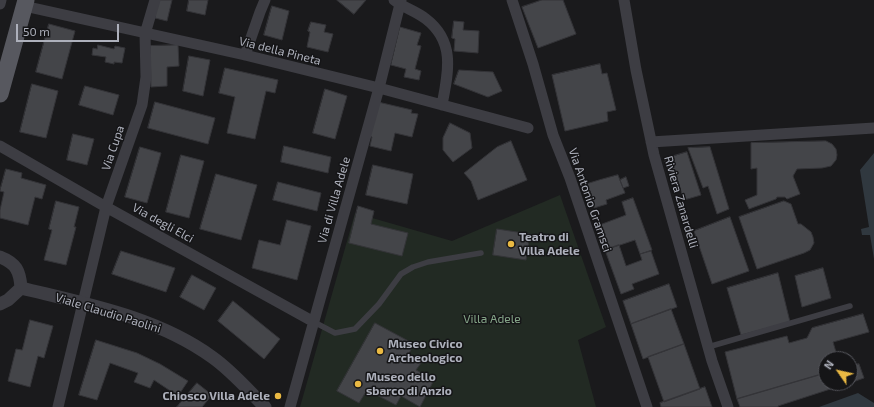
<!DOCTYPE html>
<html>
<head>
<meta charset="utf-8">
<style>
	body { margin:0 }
	#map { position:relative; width:874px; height:407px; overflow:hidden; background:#1a1a1c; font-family:"Exo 2",sans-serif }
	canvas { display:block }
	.north { position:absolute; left:818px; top:351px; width:40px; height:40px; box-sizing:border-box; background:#151517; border:1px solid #525359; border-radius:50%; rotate:304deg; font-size:11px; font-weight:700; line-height:16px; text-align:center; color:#adb0bb }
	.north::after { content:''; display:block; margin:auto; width:14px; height:18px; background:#eab943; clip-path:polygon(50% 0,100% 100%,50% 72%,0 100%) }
	.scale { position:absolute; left:16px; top:24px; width:103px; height:18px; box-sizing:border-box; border:2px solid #adb0bb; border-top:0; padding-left:5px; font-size:12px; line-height:14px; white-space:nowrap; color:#adb0bb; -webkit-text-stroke:3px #151517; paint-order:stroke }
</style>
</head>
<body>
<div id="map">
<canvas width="874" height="407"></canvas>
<div class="north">N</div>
<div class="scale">50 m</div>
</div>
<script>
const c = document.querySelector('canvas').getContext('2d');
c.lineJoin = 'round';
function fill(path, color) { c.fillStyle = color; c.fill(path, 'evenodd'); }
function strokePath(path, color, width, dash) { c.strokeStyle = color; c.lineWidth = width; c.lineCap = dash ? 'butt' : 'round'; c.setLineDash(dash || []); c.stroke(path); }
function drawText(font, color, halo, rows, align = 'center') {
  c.font = font + ' "Exo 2",sans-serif'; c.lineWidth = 3; c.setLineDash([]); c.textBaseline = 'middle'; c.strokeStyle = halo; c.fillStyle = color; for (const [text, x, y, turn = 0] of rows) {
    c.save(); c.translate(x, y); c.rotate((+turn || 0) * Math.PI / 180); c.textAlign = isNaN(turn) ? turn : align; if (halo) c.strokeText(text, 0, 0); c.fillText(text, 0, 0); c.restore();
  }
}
fill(new Path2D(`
	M560,195l46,132 -28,13 18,67h-296l55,-194 97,28z`), '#222a23');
fill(new Path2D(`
	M874,153v106l-4,-24h-8l-1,-6 8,-2 -9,-57z
	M858,393l16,10v4h-55z`), '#30383f');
const building = new Path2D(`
	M159,0h13l-5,21 -12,-3z
	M189,0h19l-3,15 -18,-4z
	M337,0h29l-12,14z
	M542,0h21l13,34 -38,14 -16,-41z
	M272,6l17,5 -7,29 -18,-5z
	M454,21l10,1 -1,8 16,1 -1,22 -24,-2 1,-12 -3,-1z
	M311,22l15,3 -2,7 9,2 -5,18 -21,-5 3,-15 -2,-1z
	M49,24l26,7 -13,48 -26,-7z
	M400,27l21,6 -4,12 4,1 -6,23 6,2 -2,9 -15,-3 2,-8 -15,-4z
	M98,45l16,4 1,-3 10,2 -3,15 -8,-1v2l-9,-2 1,-5 -14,-2 1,-7 4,1z
	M178,45l1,21 -12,1v19l-16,1 -1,-41z
	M189,56l21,4 -7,36 -20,-5z
	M600,64l2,10 5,-1 9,37 -9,2 1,9 -43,10 -13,-56z
	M225,68l53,12 -3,13 -9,-2 -11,48 -28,-6 8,-36 -16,-4z
	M459,70l34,2 9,19 -14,6 -34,-13z
	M32,84l26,7 -12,47 -26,-6z
	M85,86l34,9 -6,20 -34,-10z
	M325,89l22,7 -12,43 -22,-6z
	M155,102l60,16 -7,26 -60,-16z
	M378,102l34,8 -1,3 7,1 -6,23 -17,-4 -4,18 -21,-5 2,-9 -2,-1z
	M450,123l20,10 2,15 -19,14 -10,-12v-12z
	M73,134l21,5 -7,26 -20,-5z
	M511,141l16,39 -49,20 -7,-19 -7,-8 33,-26z
	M826,141l6,3 4,5 1,6 -1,5 -5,6 -9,2 -25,1 -4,7 7,18 -13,5 -2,-2h-8l-1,2 -27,10 -4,-9 12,-5v-27l-6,1v-26z
	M284,146l47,11 -3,16 -47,-11z
	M140,147l21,6 -14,50 -22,-6z
	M710,147l19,62 -12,5 -9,-28 -5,2 -15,-40z
	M687,152l14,43 -17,5 -8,-24 -5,2 -7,-19z
	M181,155l23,6 -15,57 -23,-6z
	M373,165l40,9 -6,30 -41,-9z
	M6,169l16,4 -1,5 25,7 -4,14 -7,-2 -7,28 -28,-7v-8l4,-18 -4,-1z
	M216,174l41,11 -16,55 -41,-11z
	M618,175l7,18 -19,7 1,4 -13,4 -8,-24 13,-4z
	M626,177l3,9 -6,2 -3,-8z
	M278,182l43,11 -4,18 -44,-11z
	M633,198l19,52 -12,4 -5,-14 -30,10 -8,-24 29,-11 -4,-13z
	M56,201l23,6 -5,20h2l-10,38 -22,-5 8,-30 -3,-1z
	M784,201l7,3 7,20h3l10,8 2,5 1,6 -4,7 -6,3 -47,16 -18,-52z
	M358,206l16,5 -3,13 37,9 -6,23 -53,-13z
	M730,217l19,54 -37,13 -18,-53z
	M287,220l24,6 -14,54 -45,-12 7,-28 21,5z
	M497,229l33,5 -4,26 -33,-5z
	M619,245l7,21 16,-6 -2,-6 11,-3 8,23 -27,10 2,5 -13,5 -16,-44z
	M121,251l54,17 -9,24 -54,-18z
	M823,268l8,30 -29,9 -7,-31z
	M778,273l12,49 -49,13 -14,-47z
	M192,275l24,13 -12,22 -24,-13z
	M669,284l8,23 -46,17 -8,-23z
	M233,301l47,38 -16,20 -46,-38z
	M671,309l13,35 -41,15 -12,-35z
	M863,314l6,18 -36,10 5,17h-12v14l-89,26 -12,-47 62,-16 2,7 18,-5 5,-10z
	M30,320l23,6 -9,32 -6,-2 -8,31 -22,-6 8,-32 6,1z
	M375,323l39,21 -6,11 13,8 -5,7 18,10 -14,27 -19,-11 -5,9 -29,-15 -8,13 -22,-12z
	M96,340l41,13 23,11 28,17 -10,15 -24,-16 -4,8 -16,-6 4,-9 -28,-10 -13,37 -18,-5z
	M684,344l16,45 -36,13 -16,-45z
	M859,364l5,14 -14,5v-17z
	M826,373v10h23l-71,23v1h-38l-3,-8z
	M197,383l15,12 -10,12h-25z
	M705,387l7,20h-51l-1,-4z`);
fill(building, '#444549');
strokePath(building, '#343438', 1);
strokePath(new Path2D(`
	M314,322l21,11 20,-4 24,-25 22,-30 12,-7 15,-5 53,-9
	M708,347l142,-41`), '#3d3d43', 5.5);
strokePath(new Path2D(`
	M394,0c10,8 22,11 32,19 30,23 22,54 16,86
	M512,0l21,64 20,71 17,43 77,229
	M624,0l12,70 18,85 58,206 16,46
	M0,4l1,-4
	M24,6l221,49 134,33 149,40
	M245,55l15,-43 5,-12
	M651,142l223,-14
	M0,146l106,61 208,115
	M58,407l48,-200 36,-102 4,-28 -1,-43 10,-34
	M290,407l89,-319 22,-88`), '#3d3d43', 11);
strokePath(new Path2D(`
	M0,257c16,6 20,14 21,31l-13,12 -8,4
	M21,288c65,16 136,29 191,69 20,14 36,33 53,50`), '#3d3d43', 13);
strokePath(new Path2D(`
	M0,94l26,-94`), '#57585f', 17);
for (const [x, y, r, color] of [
	[511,244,4,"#eab943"],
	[380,351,4,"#eab943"],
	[358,384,4,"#eab943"],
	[278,396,4,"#eab943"]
]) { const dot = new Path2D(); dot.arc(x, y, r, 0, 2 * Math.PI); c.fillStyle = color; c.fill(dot); strokePath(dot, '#151517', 1.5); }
drawText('12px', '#adb0bb', '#151517', [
	["Via della Pineta",280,51,14],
	["Via Cupa",113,148,-71],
	["Via di Villa Adele",334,200,-74],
	["Via Antonio Gramsci",590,200,71],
	["Riviera Zanardelli",681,202,74],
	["Via degli Elci",163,223,29],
	["Viale Claudio Paolini",108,313,17]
]);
drawText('bold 12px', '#adb0bb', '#151517', [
	["Teatro di",519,237],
	["Villa Adele",519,251],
	["Museo Civico",388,344],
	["Archeologico",388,358],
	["Museo dello",366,377],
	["sbarco di Anzio",366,391],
	["Chiosco Villa Adele",270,396,"right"]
], 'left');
drawText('12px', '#85a588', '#151517', [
	["Villa Adele",492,319]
]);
</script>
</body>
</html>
